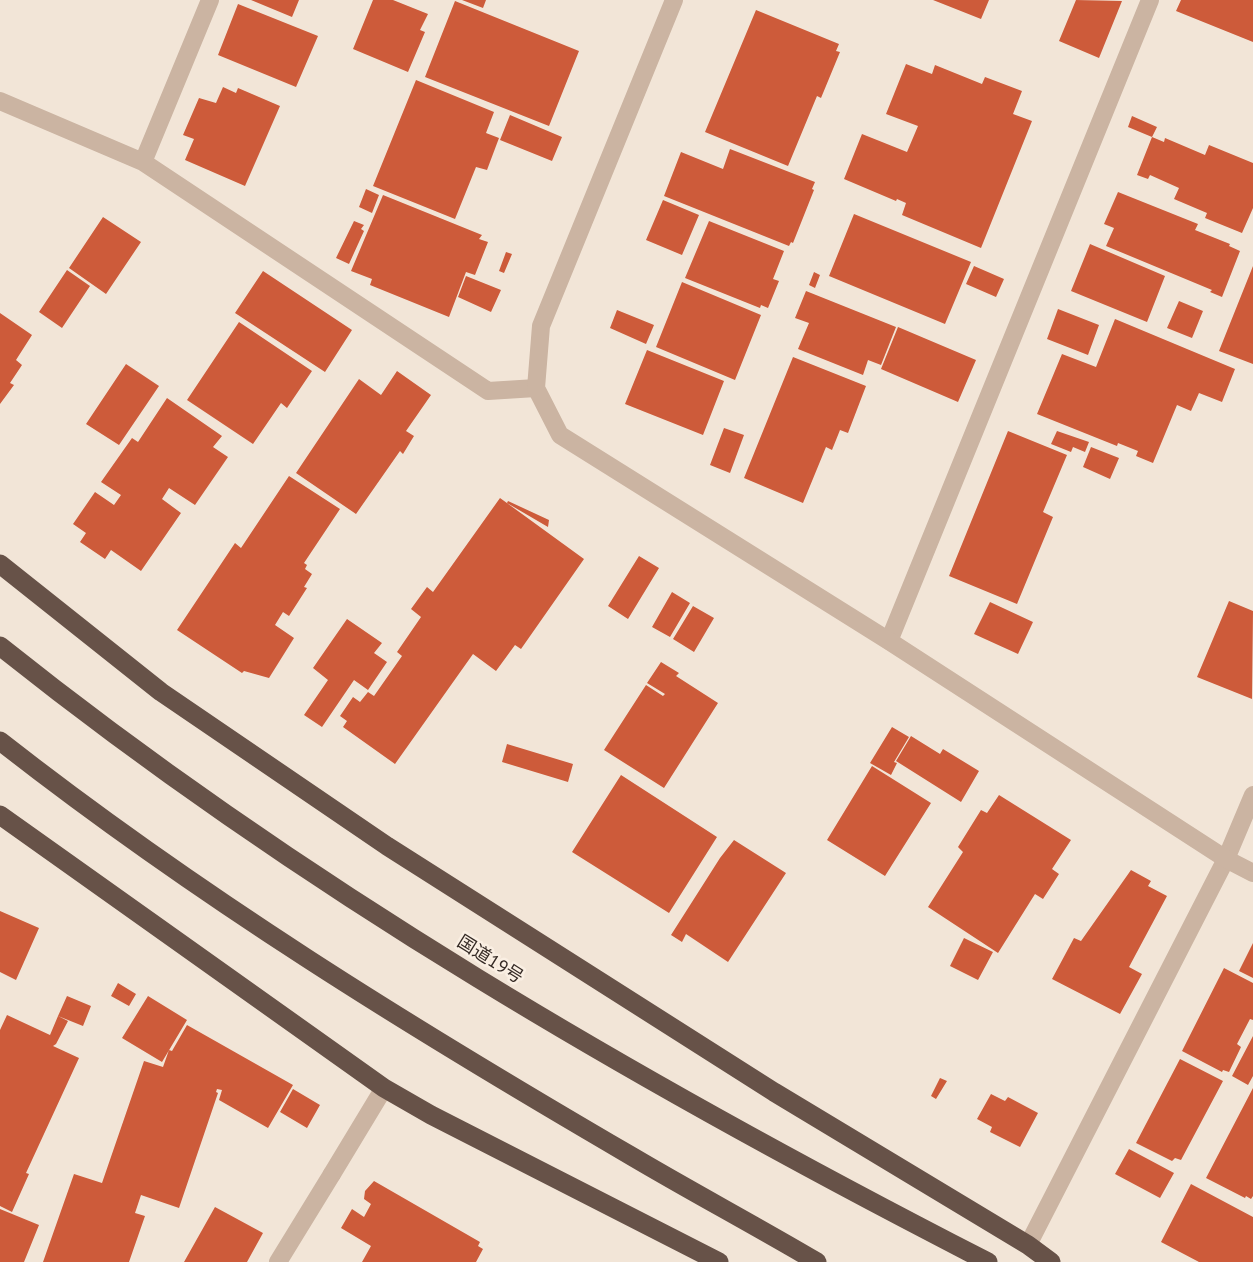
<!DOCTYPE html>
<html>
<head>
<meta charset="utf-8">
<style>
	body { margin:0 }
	canvas { display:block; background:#f2e5d7 }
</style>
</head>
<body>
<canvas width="1253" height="1262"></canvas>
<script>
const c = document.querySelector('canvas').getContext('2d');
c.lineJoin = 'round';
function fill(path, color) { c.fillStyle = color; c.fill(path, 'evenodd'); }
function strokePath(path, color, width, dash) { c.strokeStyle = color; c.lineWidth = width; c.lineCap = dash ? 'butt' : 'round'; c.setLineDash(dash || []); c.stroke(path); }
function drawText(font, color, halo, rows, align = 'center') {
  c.font = font + ' "PT Sans","Noto Sans JP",sans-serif'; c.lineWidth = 5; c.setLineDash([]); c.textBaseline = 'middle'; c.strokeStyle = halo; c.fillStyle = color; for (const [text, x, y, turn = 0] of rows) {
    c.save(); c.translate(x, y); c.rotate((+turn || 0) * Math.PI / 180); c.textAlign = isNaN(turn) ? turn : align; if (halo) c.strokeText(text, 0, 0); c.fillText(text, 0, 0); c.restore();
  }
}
fill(new Path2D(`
	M251,0h48l-7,17z
	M373,0h20l35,14 -8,16 5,2 -17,40 -55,-23z
	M462,0h24l-3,8z
	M933,0h56l-8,19z
	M1076,0l46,1 -23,57 -40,-17z
	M1181,0h72v42l-77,-31z
	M455,1l124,50 -30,75 -124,-49z
	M238,4l80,32 -22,51 -78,-32z
	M756,10l83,34 -3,7 4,1 -19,46 -4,-2 -29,70 -83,-34z
	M906,64l26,10 3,-9 47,19 3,-7 37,14 -9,23 19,7 -51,127 -79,-33 4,-12 -9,-4 -1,2 -52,-22 18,-45 45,18 11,-26 -32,-12z
	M416,80l78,32 -8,21 13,5 -12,32 -11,-3 -21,52 -82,-33z
	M223,87l13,6 2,-5 42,18 -35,80 -60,-26 9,-21 -11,-4 16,-37 17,5z
	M510,115l52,22 -10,24 -52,-21z
	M1132,116l25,11 -5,10 12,5 1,-4 40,17 4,-10 44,18v45l-11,25 -37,-15 2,-5 -33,-14 5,-11 -29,-13 -2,4 -11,-4 15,-38 -24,-10z
	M730,149l85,33 -3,7 2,1 -21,53 -2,-1 -2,4 -125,-50 17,-44 42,17z
	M366,189l13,6 -7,18 -13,-6z
	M1118,192l80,32 -3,6 35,14 -1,2 11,5 -18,46 -12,-5 2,-2 -106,-44 8,-18 -10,-4z
	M383,195l99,40 -3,4 9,3 -13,33 -9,-3 -17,45 -79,-32 2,-6 -21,-8z
	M663,200l36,15 -17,40 -36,-15z
	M854,214l117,48 -26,62 -116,-48z
	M103,217l38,25 -35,52 -37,-26z
	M354,221l10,4 -3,4 3,2 -15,33 -13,-6z
	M709,221l75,30 -11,28 6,2 -11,27 -7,-3 -1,3 -75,-30z
	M1090,244l75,32 -18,46 -76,-31z
	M506,252l6,2 -8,19 -5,-2z
	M974,266l30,13 -8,18 -30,-13z
	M1253,266v98l-34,-13z
	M67,270l23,16 -28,42 -23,-16z
	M263,271l89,59 -27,42 -90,-59z
	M814,272l6,3 -5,13 -6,-3z
	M466,276l35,14 -10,22 -33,-15z
	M682,282l79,33 -26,65 -79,-33z
	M806,291l90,36 -15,38 -13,-5 -5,15 -65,-26 11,-26 -14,-5z
	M1179,301l24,10 -11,27 -25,-10z
	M1058,309l41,16 -11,30 -41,-16z
	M617,310l37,15 -8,19 -36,-16z
	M0,313l32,22 -16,25 6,5 -12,18 4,2 -14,19z
	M1115,319l120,50 -13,33 -23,-9 -8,18 -14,-6 -24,58 -17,-7 2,-5 -20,-8 -1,3 -80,-32 25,-60 34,13z
	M239,322l73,49 -25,37 -6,-5 -28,41 -66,-44z
	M898,327l78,33 -18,42 -77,-33z
	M647,350l77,31 -21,54 -78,-31z
	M793,357l73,29 -18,47 -8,-3 -8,20 -6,-3 -23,56 -59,-25z
	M126,364l33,22 -40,59 -33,-21z
	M397,371l34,24 -25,36 8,5 -11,18 -3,-3 -44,63 -60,-41 63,-94 22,16z
	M167,398l55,38 -9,11 15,10 -33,48 -26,-17 -7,11 19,14 -40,58 -30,-21 -6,9 -25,-17 6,-9 -13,-9 22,-32 19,13 7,-10 -20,-13 31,-44 6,4z
	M724,428l20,7 -14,38 -20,-8z
	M1008,431l59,24 -24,57 10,5 -36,87 -68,-28z
	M1057,431l32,11 -4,10 -12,-5 -2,5 -20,-8z
	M1091,447l28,11 -9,21 -27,-12z
	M289,476l51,33 -36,54 3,2 -2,4 7,5 -8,13 3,1 -18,28 -6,-4 -8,13 19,13 -25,40 -25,-7 -2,2 -65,-43 58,-87 6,5z
	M500,498l84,61 -63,90 -6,-4 -19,26 -23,-17 -78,110 -52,-37 4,-6 -7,-5 13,-19 7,5 8,-10 6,4 28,-40 -5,-4 24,-35 -10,-8 16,-22 6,5z
	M508,501l41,19 -1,7 -41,-24z
	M639,556l20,12 -31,51 -20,-13z
	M672,592l18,11 -20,34 -18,-10z
	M1229,601l24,10 -1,88 -55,-22z
	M990,602l43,20 -15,32 -44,-20z
	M693,606l21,12 -20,34 -21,-13z
	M347,619l35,24 -8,10 13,9 -19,28 -14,-10 -32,47 -18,-12 24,-35 -15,-12z
	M661,662l18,11 -3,3 42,27 -54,85 -60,-38 42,-65 17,11 2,-2 -18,-11z
	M892,727l17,10 -15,25 3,1 -6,12 -21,-12z
	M911,736l29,18 3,-5 36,22 -18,31 -65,-41z
	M507,744l66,20 -5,18 -66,-20z
	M872,766l59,37 -46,73 -58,-36z
	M621,775l96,62 -48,76 -97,-61z
	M999,795l72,45 -19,29 7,5 -16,25 -8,-5 -37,59 -70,-46 35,-55 -5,-5 23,-37 6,3z
	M734,840l52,33 -58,89 -42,-28 -4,8 -11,-7 49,-77z
	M1131,870l20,11 -3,5 19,10 -38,71 13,7 -22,40 -68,-35 22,-41 7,3z
	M0,911l39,17 -23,52 -16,-8z
	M964,938l29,14 -15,28 -28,-14z
	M1253,943v35l-14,-7z
	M1224,968l29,15v37l-3,-1 -13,25 4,3 -12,25 -6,-2 -1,2 -40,-21z
	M118,983l18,11 -7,12 -18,-10z
	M67,996l24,10 -8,20 -25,-10z
	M148,996l39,24 -25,42 -40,-24z
	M7,1015l43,20 8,-19 10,5 -12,23 -3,2 26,12 -53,115 3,1 -17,38 -12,-6v-176z
	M187,1025l106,60 -25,43 -49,-28 3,-10 -5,-1 -1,3 2,1 -39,115 -38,-13 -6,18 10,3 -16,46h-86l31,-88 28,9 42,-122 19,6 6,-17 3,1z
	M1253,1036v40l-5,9 -16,-9z
	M1180,1059l43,22 -42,79 -6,-2 -3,3 -36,-18z
	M940,1078l7,3 -11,18 -5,-3z
	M1253,1088v108l-2,3 -5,-3 -1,2 -39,-20z
	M293,1089l27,16 -13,23 -27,-16z
	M991,1094l14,7 3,-4 30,16 -18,34 -30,-15 2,-5 -15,-8z
	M1129,1149l45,24 -14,25 -45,-24z
	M374,1181l106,61 -2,4 5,3 -7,13h-114l9,-16 -30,-18 11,-19 12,8 7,-13 -7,-5 1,-8z
	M1191,1184l62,33v45h-54l-38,-20z
	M215,1207l48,26 -16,29h-63z
	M0,1209l39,16 -15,37h-24z`), '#cd5b3a');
strokePath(new Path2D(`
	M0,101l143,61 345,229 48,-3
	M143,162l67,-162
	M889,641l261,-641
	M1028,1245l198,-386 27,-64
	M278,1262l54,-88`), '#cbb4a2', 18);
strokePath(new Path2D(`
	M674,0l-133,326 -5,62 24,47 329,206 337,218 27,14
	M332,1174l52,-86`), '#cbb4a2', 18);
strokePath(new Path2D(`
	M0,564l161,128 226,154 387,246 254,153 23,17
	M0,646c304,243 643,439 988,616
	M0,741c199,156 415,289 633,416 61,36 123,69 184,105
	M0,815l384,273 47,27 288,147`), '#675248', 19);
drawText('18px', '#352a25', '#faefe3', [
	["国道19号",490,960,32]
]);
</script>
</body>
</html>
